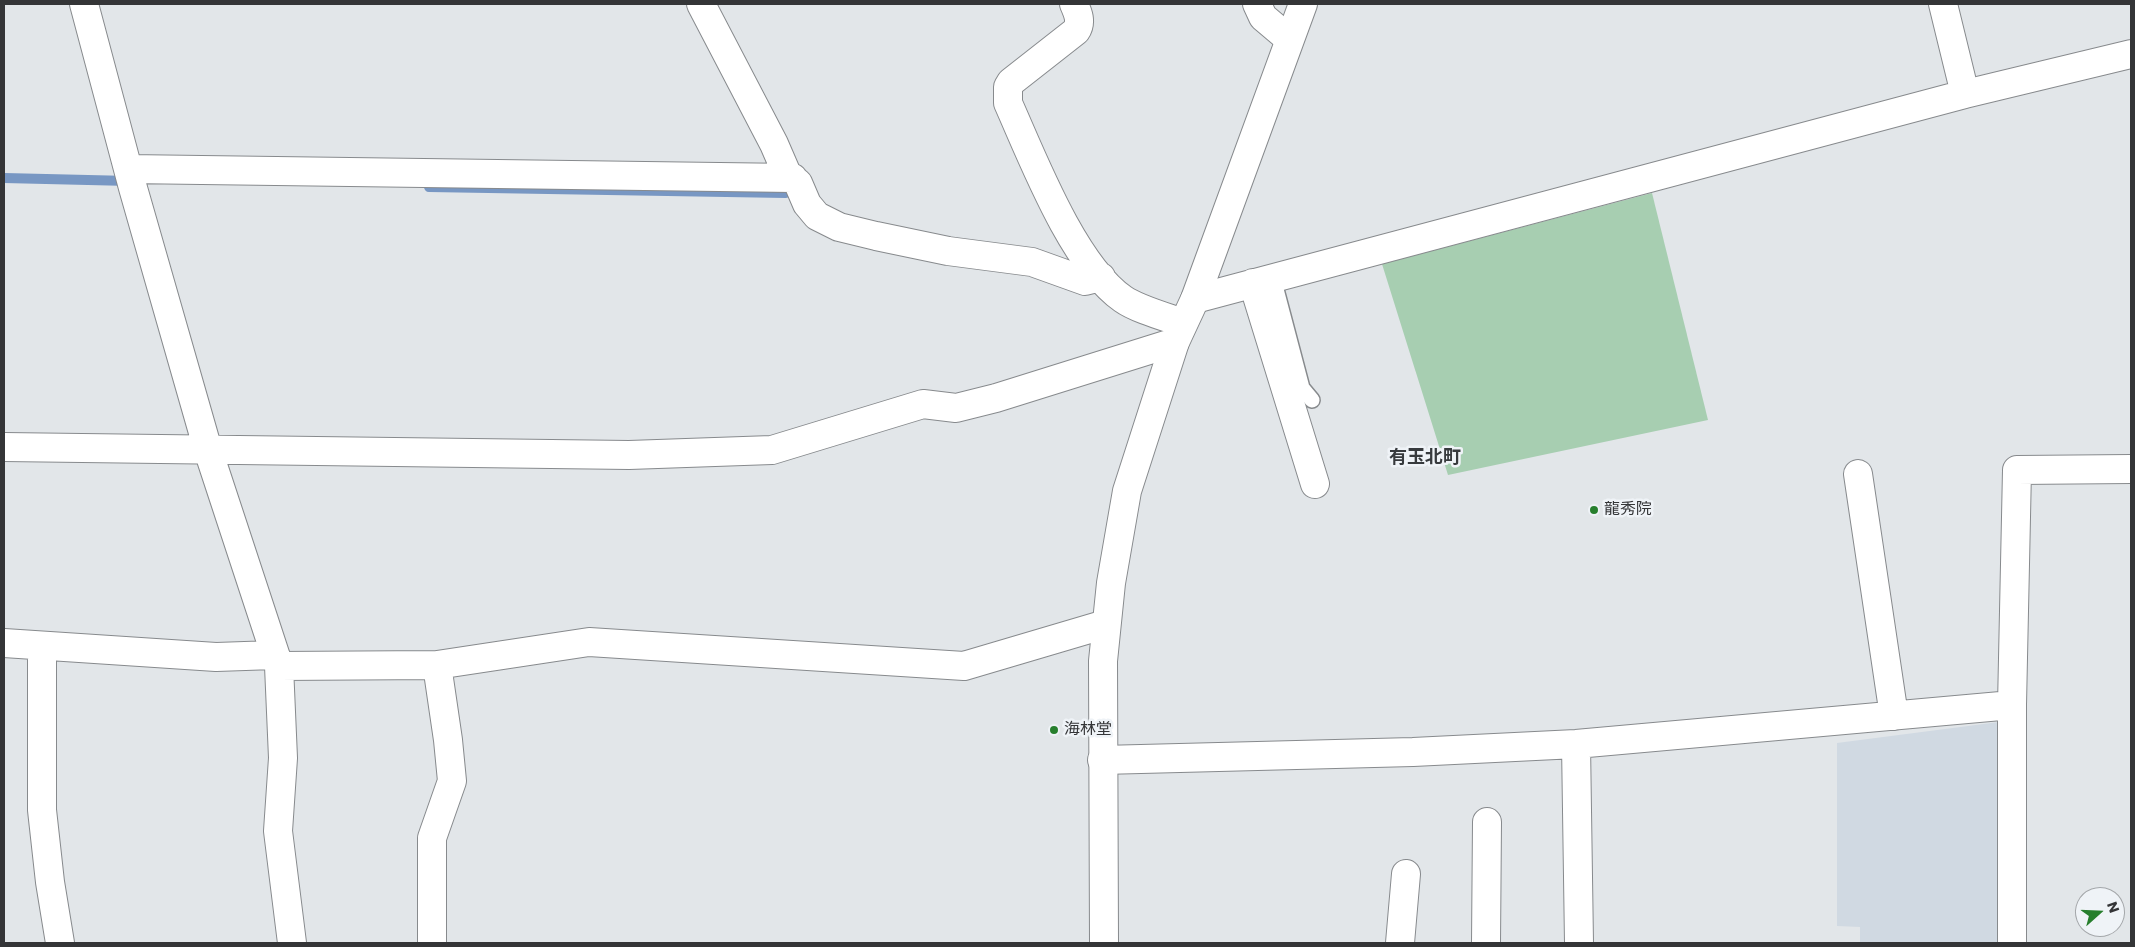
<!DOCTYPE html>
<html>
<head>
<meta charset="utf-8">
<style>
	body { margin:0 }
	#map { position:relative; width:2135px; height:947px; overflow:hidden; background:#e2e6e9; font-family:Poppins,sans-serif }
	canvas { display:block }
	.frame { position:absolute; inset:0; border:5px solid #343537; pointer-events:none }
	.north { position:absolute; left:2075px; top:887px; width:50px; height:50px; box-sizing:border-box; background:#eff3f7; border:1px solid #a4a7aa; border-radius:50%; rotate:70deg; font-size:14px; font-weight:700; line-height:20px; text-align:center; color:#343537 }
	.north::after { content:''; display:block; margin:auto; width:18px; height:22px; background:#277f2d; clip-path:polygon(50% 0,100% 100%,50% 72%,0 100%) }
</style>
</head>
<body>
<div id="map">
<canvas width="2135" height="947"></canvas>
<div class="frame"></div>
<div class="north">N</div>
</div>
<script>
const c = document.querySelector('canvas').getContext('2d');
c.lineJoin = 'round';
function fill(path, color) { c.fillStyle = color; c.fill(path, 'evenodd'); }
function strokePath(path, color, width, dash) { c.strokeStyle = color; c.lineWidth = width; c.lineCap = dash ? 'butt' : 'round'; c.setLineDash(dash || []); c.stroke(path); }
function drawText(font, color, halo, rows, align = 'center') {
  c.font = font + ' Poppins,"Noto Sans JP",sans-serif'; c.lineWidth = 5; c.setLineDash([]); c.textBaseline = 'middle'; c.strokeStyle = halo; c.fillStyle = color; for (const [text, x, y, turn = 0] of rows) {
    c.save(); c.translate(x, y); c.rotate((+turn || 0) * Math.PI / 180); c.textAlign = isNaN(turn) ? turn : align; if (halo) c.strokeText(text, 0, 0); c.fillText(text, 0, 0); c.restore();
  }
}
fill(new Path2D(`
	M1999,722l1,221h-140v-16l-23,-1v-183z`), '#d0d9e2');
fill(new Path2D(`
	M1652,193l56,227 -260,55 -66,-211z`), '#a7ceb1');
strokePath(new Path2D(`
	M4,178l126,3
	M429,187l357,6`), '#7897c3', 10);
const service = new Path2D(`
	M1273,278l29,110 10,12`);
const minor = new Path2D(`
	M84,4l49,184 75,262 71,216 4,92 -5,73 14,112
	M701,4l73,140 13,30 11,9 9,21 10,12 22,11 37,9 72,15 84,11 53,19 16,-4
	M1074,4c4,9 8,18 2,27l-65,51 -3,5v16c25,56 65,161 115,196 14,10 43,18 60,24
	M1257,4l6,13 26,22
	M1943,4l22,90
	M128,169l665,9
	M1253,283l62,201
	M1195,299l770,-205 166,-40
	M4,447l625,8 143,-5 151,-46 33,4 40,-10 179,-56
	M1858,474l36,242
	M4,643l212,14 58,-2
	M42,646v164l8,72 10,61
	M279,666l158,-1 152,-23 375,24 142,-42
	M1576,744l3,199
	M1102,760l311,-8 163,-8 436,-39
	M432,943v-105l20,-57 -4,-41 -11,-75
	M1400,943l6,-69
	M1486,943l1,-121
	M2012,943v-238l5,-235 114,-1`);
const tertiary = new Path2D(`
	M1104,943l-1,-282 8,-78 16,-92 48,-149 20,-43 108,-295`);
strokePath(service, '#878a8d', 18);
strokePath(minor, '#878a8d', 30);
strokePath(tertiary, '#878a8d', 30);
strokePath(service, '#fff', 15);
strokePath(minor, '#fff', 28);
strokePath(tertiary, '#fff', 28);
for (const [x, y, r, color] of [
	[1594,510,5,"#277f2d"],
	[1054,730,5,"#277f2d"]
]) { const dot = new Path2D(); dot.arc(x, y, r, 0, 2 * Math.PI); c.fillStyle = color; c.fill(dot); strokePath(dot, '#eff3f7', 2); }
drawText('16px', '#343537', '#eff3f7', [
	["龍秀院",1604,510],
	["海林堂",1064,730]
], 'left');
drawText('bold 18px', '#373a3d', '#eff3f7', [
	["有玉北町",1425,458]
]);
</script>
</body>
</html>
